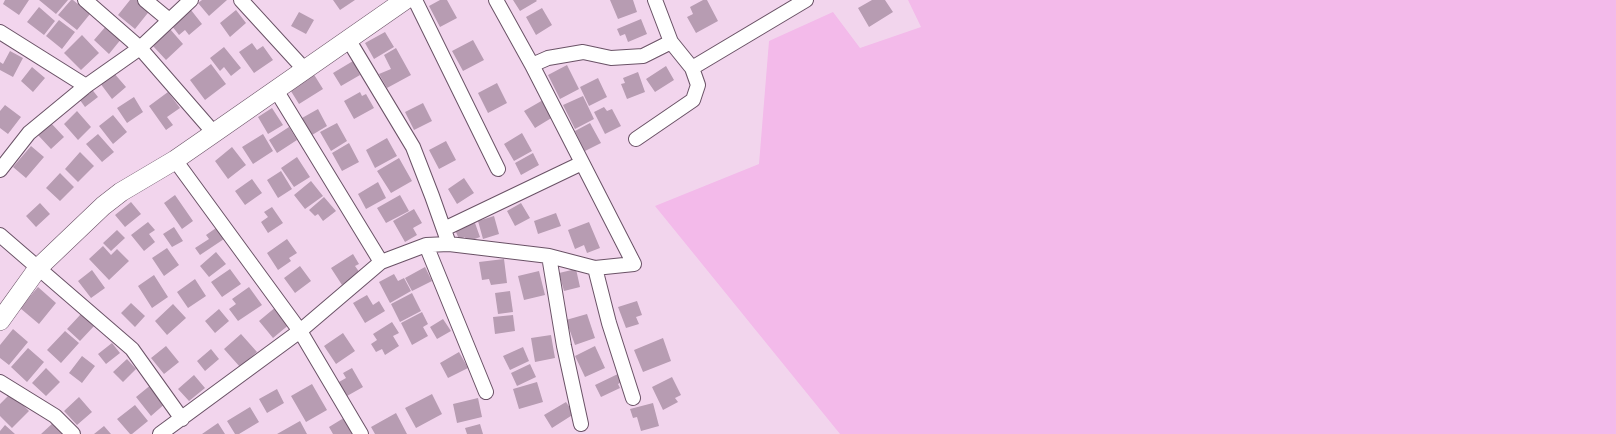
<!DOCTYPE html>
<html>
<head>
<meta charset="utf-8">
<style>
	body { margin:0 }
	canvas { display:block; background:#f2d5ed }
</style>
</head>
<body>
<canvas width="1616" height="434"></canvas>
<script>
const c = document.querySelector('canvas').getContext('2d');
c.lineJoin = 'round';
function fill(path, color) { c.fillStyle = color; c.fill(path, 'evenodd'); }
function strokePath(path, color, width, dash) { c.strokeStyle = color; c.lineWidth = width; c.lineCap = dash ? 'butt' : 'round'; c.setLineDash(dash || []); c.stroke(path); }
fill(new Path2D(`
	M908,0h708v434h-776l-185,-228 104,-42 10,-123 64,-29 27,36 61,-21z`), '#f3baea');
fill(new Path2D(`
	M5,0h24l-10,15 -16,-11z
	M39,0h29l-12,14z
	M71,0h2l17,14 -13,16 -19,-15z
	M130,0h9l12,9 -16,20 -17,-14z
	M202,0h25l-18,16 -11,-13z
	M333,0h22l-15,10z
	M440,0h7l10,18 -17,9 -11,-21z
	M513,0h23l1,1 -17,10z
	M610,0h23l4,12 -19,7z
	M703,0h4l11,21 -22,12 -9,-16 6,-3 -3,-7z
	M872,0h13l8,12 -24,15 -11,-19z
	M39,7l16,14 -11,14 -17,-13z
	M542,8l10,17 -16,10 -10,-18z
	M191,10l11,14 -13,11 -4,-5 -6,5 -7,-9z
	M236,10l10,13 -16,14 -10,-14z
	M299,12l15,8 -8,14 -15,-8z
	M641,19l6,15 -19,8 -3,-8 -5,2 -3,-7z
	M59,20l16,12 -13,17 -16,-13z
	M107,25l15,13 -13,16 -15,-14z
	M170,29l13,15 -17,16 -13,-14z
	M385,32l9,15 -20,12 -9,-16z
	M82,35l17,18 -18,17 -17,-17z
	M473,40l11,20 -21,11 -11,-20z
	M252,43l5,7 6,-4 10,14 -19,13 -15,-21z
	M224,47l17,21 -10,8 -7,-9 -4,4 -10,-13z
	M396,48l15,27 -24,13 -8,-14 12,-5 -7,-14z
	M10,51l13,7 -10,19 -13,-7v-8l3,2z
	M353,61l7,14 -19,11 -8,-13z
	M211,64l15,20 -21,16 -15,-20z
	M567,65l12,24 -19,10 -12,-24z
	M666,66l8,14 -19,12 -9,-13z
	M32,67l13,11 -12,14 -12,-11z
	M113,72l13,15 -14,12 -12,-16z
	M638,72l7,20 -18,7 -6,-15 4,-1 -2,-5z
	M313,73l10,16 -24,15 -10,-16z
	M598,78l9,19 -18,9 -9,-19z
	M497,83l10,20 -19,10 -10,-20z
	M90,87l8,10 -13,10 -8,-11z
	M168,92l12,16 -13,9 6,8 -7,5 -17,-24z
	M360,92l2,4 4,-2 8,14 -20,11 -10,-18z
	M583,96l11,23 -19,10 -12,-24z
	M134,97l9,15 -16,11 -10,-15z
	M543,100l10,17 -18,11 -11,-17z
	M423,103l9,18 -18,9 -9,-18z
	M5,105l16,12 -13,17 -8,-6v-17z
	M604,107l3,4 5,-2 9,17 -16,8 -11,-22z
	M272,108l11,17 -15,9 -10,-17z
	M318,109l9,17 -15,9 -10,-17z
	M77,111l14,16 -13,13 -14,-16z
	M113,115l14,17 -14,12 -14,-18z
	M50,122l14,15 -13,12 -14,-15z
	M337,123l10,18 -16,10 -11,-19z
	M590,123l11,20 -16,8 -10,-20z
	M289,127l8,13 -20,13 -8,-13z
	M522,133l10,18 -18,10 -10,-17z
	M98,134l16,18 -12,10 -16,-18z
	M263,134l10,17 -20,13 -11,-17z
	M387,138l10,18 -22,12 -9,-18z
	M446,141l10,19 -17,9 -10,-19z
	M349,143l10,19 -17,9 -10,-18z
	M31,146l13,11 -18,21 -13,-11z
	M232,147l14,18 -18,14 -13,-18z
	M80,152l14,14 -16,16 -13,-13z
	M533,153l6,12 -18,10 -6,-12z
	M297,157l13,20 -16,10 -13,-19z
	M399,158l13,23 -21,12 -14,-22z
	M281,171l11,18 -14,9 -11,-18z
	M60,173l14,14 -14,14 -14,-13z
	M464,178l10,15 -17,11 -9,-15z
	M252,179l10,14 -17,12 -10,-14z
	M311,181l12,15 -18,13 -11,-14z
	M378,182l8,16 -20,11 -8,-15z
	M175,195l18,26 -11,8 -18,-26z
	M400,195l9,16 -23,12 -9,-15z
	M324,197l12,14 -13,10 -5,-7 -3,2 -6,-6z
	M131,202l10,12 -16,13 -10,-12z
	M40,203l10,11 -14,13 -10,-11z
	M521,203l9,15 -15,8 -8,-15z
	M272,207l11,16 -15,10 -7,-11 7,-5 -4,-5z
	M414,209l8,14 -9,5 4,7 -12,7 -12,-21z
	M556,213l5,13 -23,8 -4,-13z
	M494,216l5,18 -16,5 -5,-18z
	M148,222l7,8 -6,4 6,8 -11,9 -13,-16z
	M589,222l11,26 -13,5 -3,-8 -9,4 -7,-19z
	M475,223l5,14 -13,5 -2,-5 -6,2 -4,-9z
	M174,227l9,14 -11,6 -9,-13z
	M216,228l8,11 -24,16 -5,-7 14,-9 -3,-4z
	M117,230l8,8 -14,13 -8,-8z
	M287,239l10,14 -8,5 2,3 -13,9 -11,-17z
	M103,246l8,9 6,-6 12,12 -20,19 -20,-21z
	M167,248l12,17 -15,11 -12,-18z
	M216,252l10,12 -17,13 -9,-11z
	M353,254l6,10 -4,2 5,7 -18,12 -11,-17z
	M504,259l3,24 -16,2 -2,-6 -7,1 -3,-18z
	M300,266l11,15 -16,12 -11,-15z
	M425,267l7,14 -20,10 -7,-13z
	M230,269l11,15 -19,13 -11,-15z
	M576,269l4,18 -16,4 -5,-18z
	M92,270l13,18 -14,10 -13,-17z
	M539,271l6,24 -21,5 -6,-24z
	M394,274l4,7 6,-3 7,13 -21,12 -11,-21z
	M154,275l14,22 -16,11 -14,-22z
	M195,279l11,17 -18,12 -11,-16z
	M38,287l18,16 -17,21 -19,-16z
	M249,287l13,18 -24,16 -9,-12 7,-5 -4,-5z
	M510,291l3,21 -15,2 -3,-21z
	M412,293l9,18 -21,11 -9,-18z
	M367,295l6,10 6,-4 6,10 -20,12 -12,-20z
	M637,301l5,14 -6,2 3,7 -13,4 -8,-21z
	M131,303l14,13 -10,11 -14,-14z
	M173,304l13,14 -19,17 -12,-14z
	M277,306l14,17 -18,15 -14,-17z
	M219,309l10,12 -14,12 -10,-12z
	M422,312l6,12 -5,3 5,9 -16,9 -11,-22z
	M81,314l14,11 -15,16 -13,-12z
	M587,314l8,24 -20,7 -9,-25z
	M513,315l2,16 -20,3 -2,-17z
	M443,319l8,12 -14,8 -7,-12z
	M392,322l7,11 -6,3 6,10 -14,9 -3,-6 -6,3 -5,-8 6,-4 -4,-6z
	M13,329l15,13 -19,23 -9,-7v-13z
	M65,331l14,12 -18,20 -14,-13z
	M343,333l12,18 -19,13 -12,-18z
	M241,334l16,18 -17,15 -16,-18z
	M551,335l4,23 -20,4 -4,-24z
	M663,338l8,23 -28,11 -9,-22z
	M112,343l8,10 -14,11 -8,-10z
	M166,346l13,16 -15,12 -13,-16z
	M595,346l10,22 -20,9 -10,-21z
	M523,347l6,14 -19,9 -7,-14z
	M28,348l16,14 -17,20 -16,-15z
	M211,349l8,10 -14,12 -8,-10z
	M459,352l9,16 -20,10 -8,-15z
	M82,356l13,10 -13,17 -13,-10z
	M127,359l9,10 -13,13 -10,-10z
	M530,364l6,13 -19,9 -6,-13z
	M46,368l14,14 -14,14 -14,-13z
	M352,368l11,19 -16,9 -8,-14 7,-4 -3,-5z
	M620,373l3,8 -5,3 2,4 -19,9 -6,-12z
	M194,375l11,13 -16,13 -11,-12z
	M672,377l9,18 -6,3 3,4 -15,8 -11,-23z
	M537,382l6,20 -24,7 -6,-20z
	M152,384l15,18 -16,14 -15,-19z
	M312,384l15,26 -21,12 -15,-26z
	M277,389l7,14 -17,10 -8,-14z
	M11,393l18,18 -17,17 -12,-12v-12z
	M432,394l10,20 -26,14 -11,-20z
	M79,397l13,15 -15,13 -13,-14z
	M478,398l4,19 -25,6 -4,-19z
	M566,402l8,12 -22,14 -8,-13z
	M653,403l6,23 -18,5 -4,-14 -4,1 -3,-9z
	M135,405l13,16 -16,13h-2l-13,-15z
	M250,407l9,15 -20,12h-4l-8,-13z
	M396,413l11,21h-32l-4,-7z
	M347,416l10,18h-24l-4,-7z
	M300,421l7,13h-30z
	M54,422l10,10 -2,2h-21z
	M218,423l7,11h-23z
	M480,424l3,10h-16l-2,-6z
	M5,425l10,9h-15v-3z
	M104,426l7,8h-17z`), '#b79cb2');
const street = new Path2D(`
	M85,0l55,48 74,85
	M145,0l24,20
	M241,0l64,70
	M415,0l83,169
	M0,32l86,54
	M348,39l65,108 19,49 17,48
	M532,65l16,-7 35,-6 28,6 32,-2 28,-14
	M692,68l114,-68
	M276,90l105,172
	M636,139l57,-39 5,-15 -6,-17 -21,-26 -16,-42
	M175,160l125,171 61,103
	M0,170l29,-37 57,-47 54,-38 51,-48
	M444,229l138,-66
	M0,235l132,114 50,70
	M426,245l60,147
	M549,256l15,90 17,78
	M595,268l14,55 24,75
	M0,382l55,34 18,18
	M160,434l140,-103 81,-69 45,-17 23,-1 100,12 46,12 39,-4 -102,-199 -36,-65`);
const secondary = new Path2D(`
	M0,321l38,-53 65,-62 18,-14 54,-32 39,-27 191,-133`);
strokePath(street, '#6a5266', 16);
strokePath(secondary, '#6a5266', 20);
strokePath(street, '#fff', 14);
strokePath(secondary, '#fff', 19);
</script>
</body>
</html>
